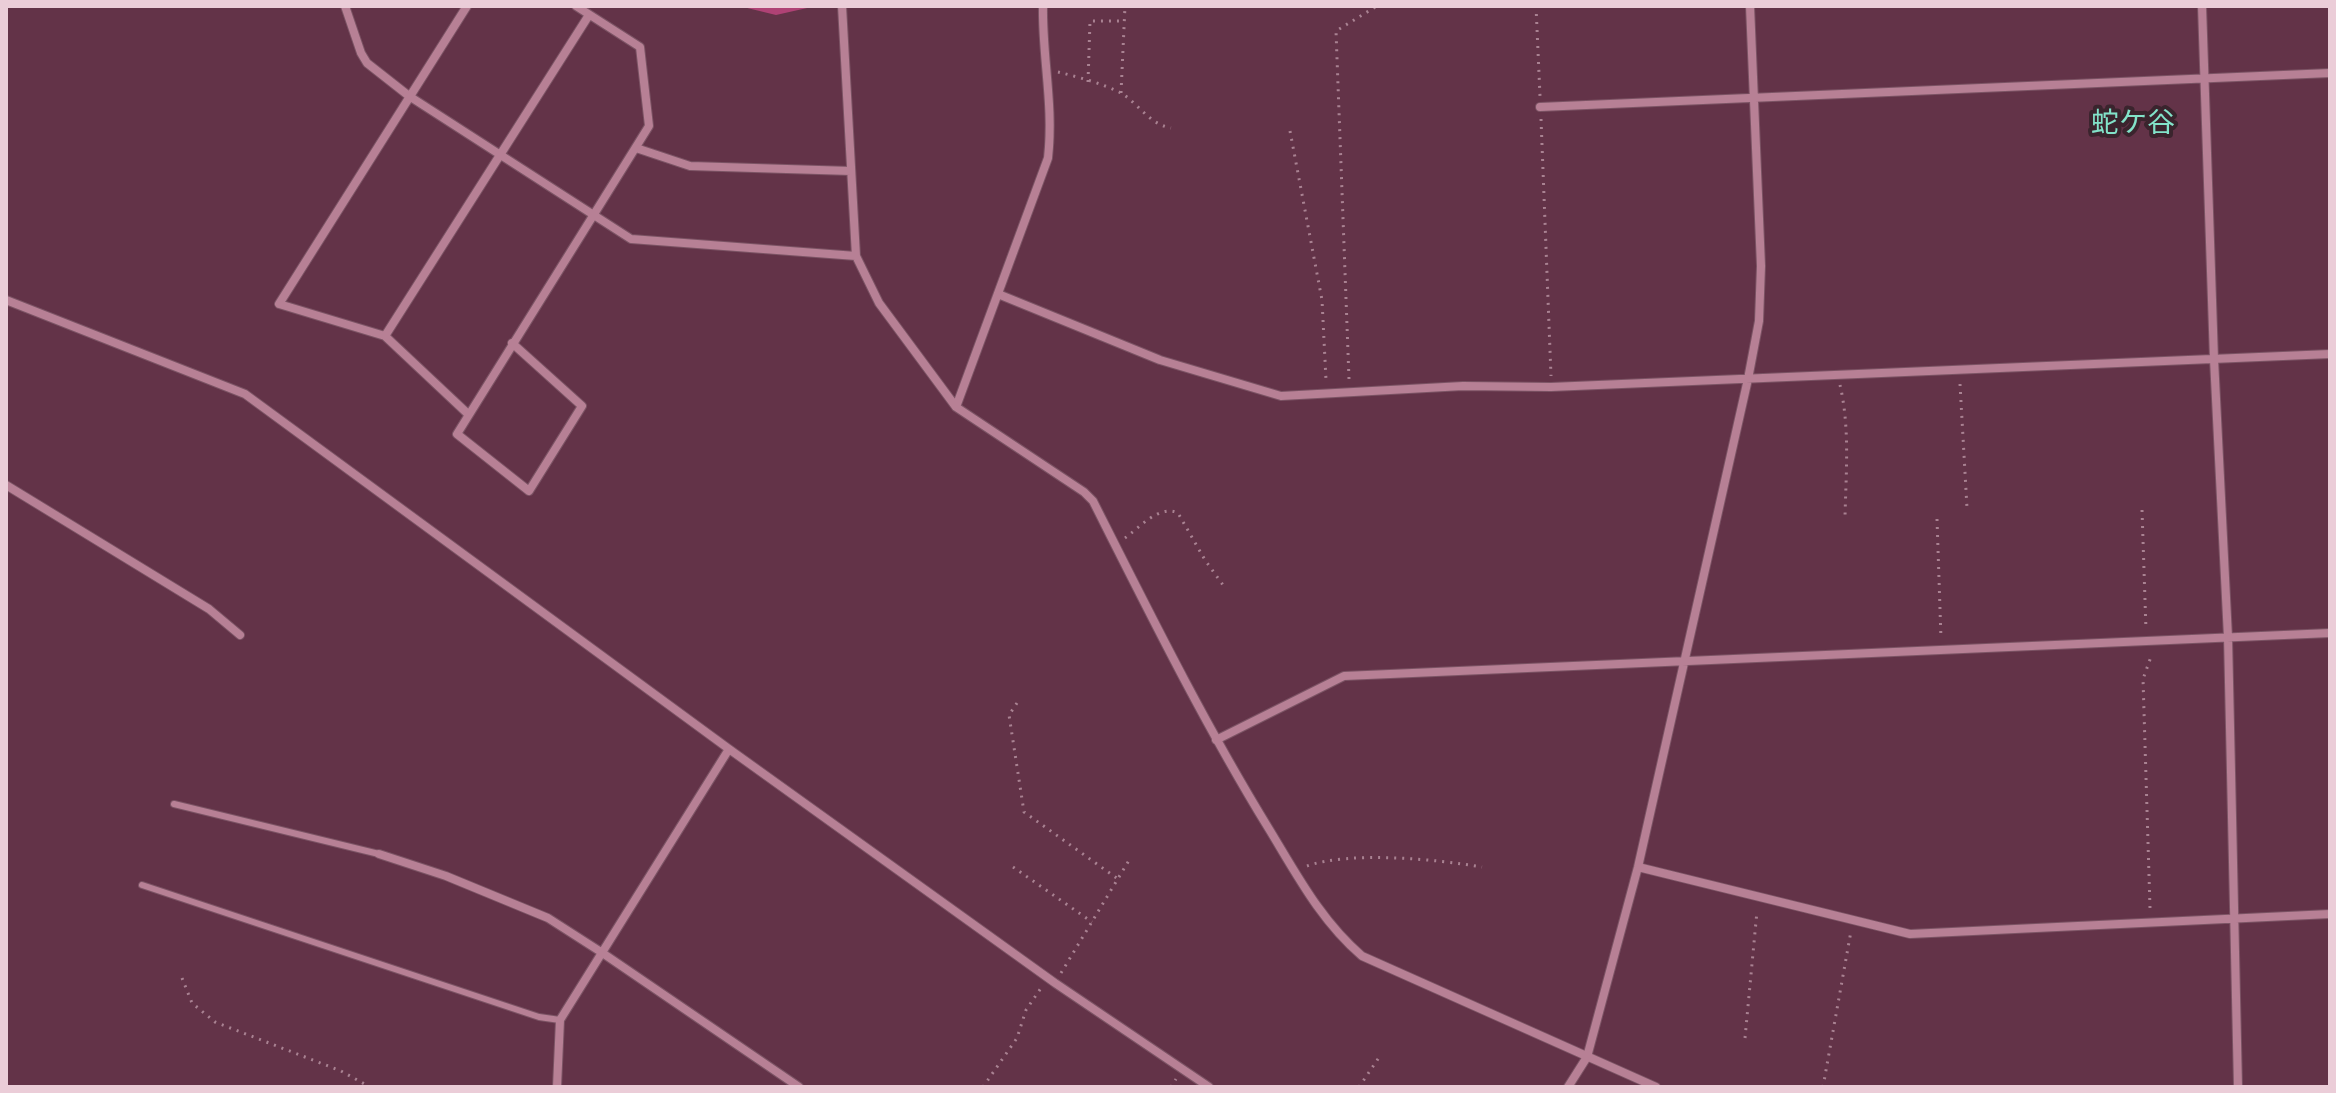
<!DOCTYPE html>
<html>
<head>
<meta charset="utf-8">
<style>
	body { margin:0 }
	#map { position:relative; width:2336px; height:1093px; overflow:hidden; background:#633348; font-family:Inter,sans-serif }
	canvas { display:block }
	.frame { position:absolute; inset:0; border:8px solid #ebcdd8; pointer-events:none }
</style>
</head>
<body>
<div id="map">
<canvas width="2336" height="1093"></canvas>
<div class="frame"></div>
</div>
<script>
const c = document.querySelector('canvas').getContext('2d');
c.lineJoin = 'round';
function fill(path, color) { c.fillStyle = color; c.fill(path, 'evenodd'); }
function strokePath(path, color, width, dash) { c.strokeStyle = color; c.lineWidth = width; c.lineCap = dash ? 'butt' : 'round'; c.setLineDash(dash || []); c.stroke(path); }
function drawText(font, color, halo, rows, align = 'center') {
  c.font = font + ' Inter,"Noto Sans JP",sans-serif'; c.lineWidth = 8; c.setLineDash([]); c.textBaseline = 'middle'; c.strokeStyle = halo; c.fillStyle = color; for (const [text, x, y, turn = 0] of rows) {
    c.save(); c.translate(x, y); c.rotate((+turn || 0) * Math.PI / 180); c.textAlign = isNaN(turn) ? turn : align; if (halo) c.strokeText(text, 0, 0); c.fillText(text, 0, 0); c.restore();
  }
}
fill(new Path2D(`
	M739,6h77l-40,9z`), '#af4275');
const service = new Path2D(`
	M174,804l205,50
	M142,885l397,132 21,3`);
const minor = new Path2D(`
	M345,6l16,47 6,10 42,33 222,143 225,17
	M467,6l-188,298 106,32 83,78
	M842,6l14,250 23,47 77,104 128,85 9,9c56,111 111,222 176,328 28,46 52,92 93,127l294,131
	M2202,6l12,353 14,278 10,450
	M1540,107l790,-34
	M636,148l54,18 161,5
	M998,294l162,66 121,36 182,-10 88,1 779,-33
	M6,300l239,94 484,355 326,234 154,104
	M385,336l204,-321
	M512,343l70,63 -53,85 -72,-57 192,-308 -9,-79 -64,-41
	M956,407l92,-249c6,-53 -6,-101 -5,-152
	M6,485l203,124 31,26
	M1216,740l128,-64 986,-43
	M379,854l67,22 102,42 53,34 198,135
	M1638,867l272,67 420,-20
	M557,1087l3,-67 169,-271
	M1568,1087l19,-30 51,-190 110,-488 11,-58 2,-55 -11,-260`);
strokePath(service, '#7b5364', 8);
strokePath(minor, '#7b5364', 10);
strokePath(new Path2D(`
	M1536,6l4,90
	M1058,72c20,5 43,11 61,20 19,10 29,32 52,36
	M1088,82l2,-61h34
	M1121,93l4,-87
	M1541,119l10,257
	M1290,131l32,169 4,80
	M1349,379l-13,-348 41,-25
	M1960,384l7,124
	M1840,385c10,43 6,88 5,132
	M2142,510l4,120
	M1937,519l4,120
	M1125,538c15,-11 35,-34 53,-25l27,47 18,25
	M1017,703l-8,12 15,97 94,67
	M1307,866c42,-15 129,-7 175,1
	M1013,867l79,55
	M2150,908l-7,-229 9,-25
	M1061,973l70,-116
	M182,978l10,25 23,19 126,49 29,16
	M1745,1038l12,-127
	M983,1087l34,-49 9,-28 15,-22
	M1171,1087l5,-8
	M1359,1087l21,-31
	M1823,1087l28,-156`), '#a98292', 3, [2, 6]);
strokePath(service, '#b78095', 6);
strokePath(minor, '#b78095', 8);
drawText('28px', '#82e3c9', '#3a242d', [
	["蛇ケ谷",2133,124]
]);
</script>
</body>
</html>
